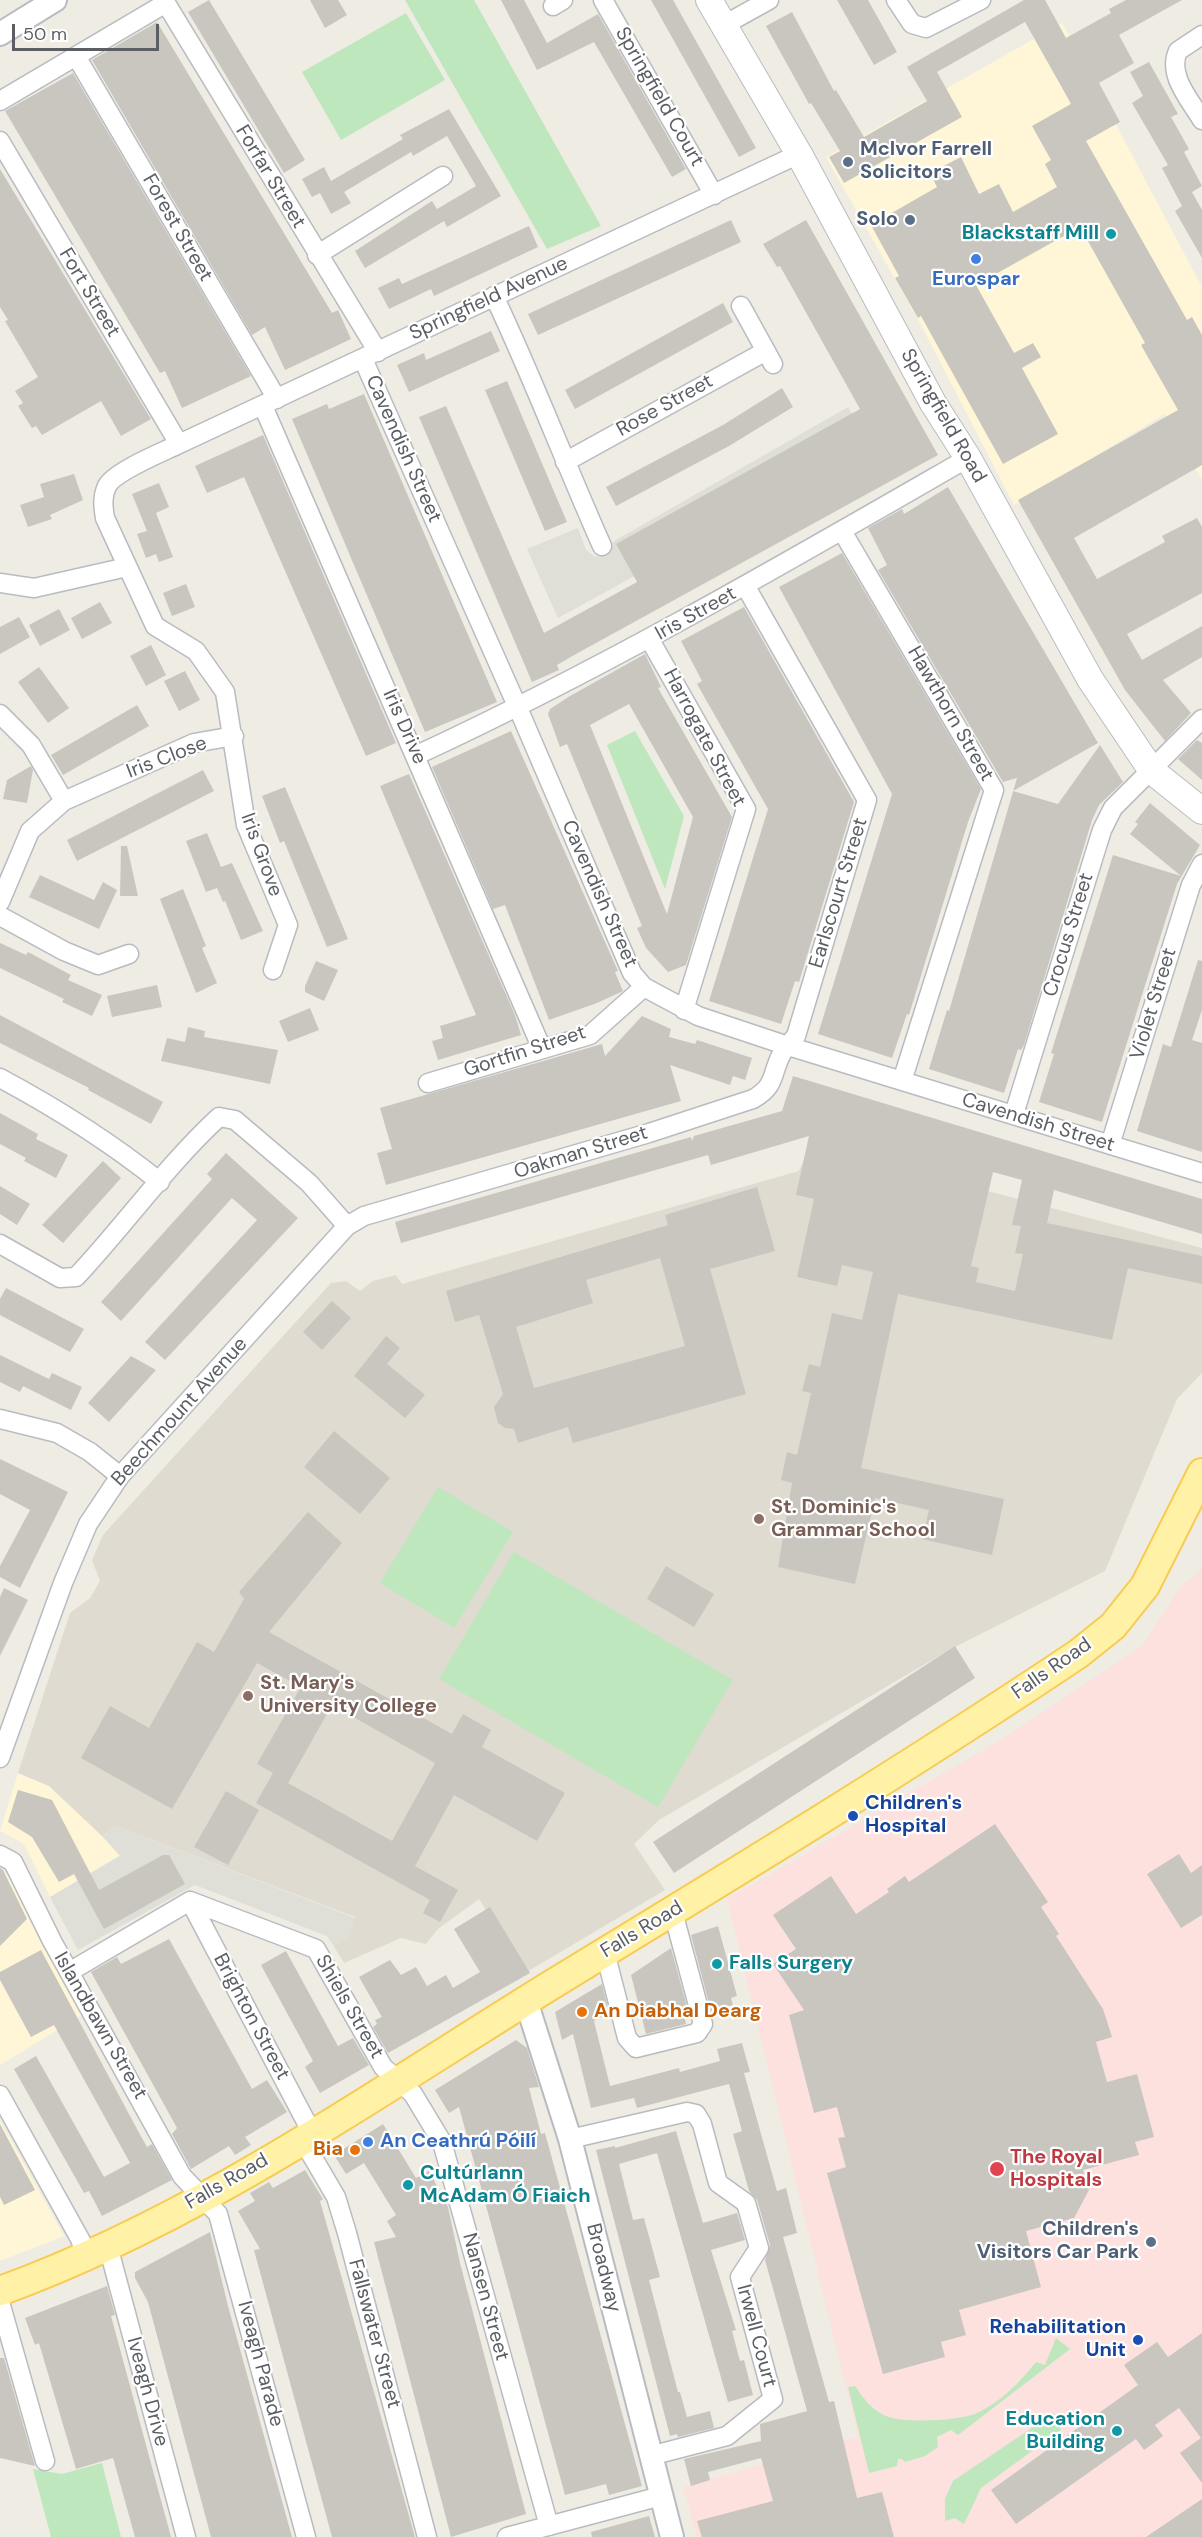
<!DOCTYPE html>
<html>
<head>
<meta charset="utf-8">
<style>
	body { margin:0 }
	#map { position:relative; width:1202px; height:2537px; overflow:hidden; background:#efece3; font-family:"DM Sans",sans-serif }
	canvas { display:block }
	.scale { position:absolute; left:12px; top:24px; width:147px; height:27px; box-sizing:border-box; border:3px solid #5b5f64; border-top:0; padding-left:8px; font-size:18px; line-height:21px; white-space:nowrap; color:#5b5f64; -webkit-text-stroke:4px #fff; paint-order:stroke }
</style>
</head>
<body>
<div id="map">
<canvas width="1202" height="2537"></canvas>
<div class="scale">50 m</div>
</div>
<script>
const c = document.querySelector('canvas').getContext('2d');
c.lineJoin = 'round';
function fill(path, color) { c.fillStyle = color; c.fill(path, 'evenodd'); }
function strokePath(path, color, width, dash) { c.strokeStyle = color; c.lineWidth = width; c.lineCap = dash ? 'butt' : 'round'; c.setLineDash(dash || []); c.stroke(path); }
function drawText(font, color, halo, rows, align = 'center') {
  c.font = font + ' "DM Sans",sans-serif'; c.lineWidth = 4.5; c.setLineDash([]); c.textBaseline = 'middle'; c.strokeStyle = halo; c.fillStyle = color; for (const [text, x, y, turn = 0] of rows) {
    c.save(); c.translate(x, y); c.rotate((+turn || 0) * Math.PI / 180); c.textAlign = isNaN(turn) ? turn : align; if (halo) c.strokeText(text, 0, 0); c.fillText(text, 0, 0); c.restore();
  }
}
fill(new Path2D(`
	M1062,23l140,264v193l-37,-66 -151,91 -93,-180 -95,-168z
	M18,1773l31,13 37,33 34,36 -70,42 -26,-53 -24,-13z
	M0,1871l10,4 72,140 -82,50z
	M0,2121l64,115 -64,25z`), '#fff6d7');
fill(new Path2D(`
	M848,407l23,39 -313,172 -31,-69 51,-21 8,22 9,7 21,-17z
	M116,1826l239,92 -7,20 -15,7 -6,-9 -132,-51 -117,65 -28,-53 70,-41 -18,-20z`), '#dfded7');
fill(new Path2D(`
	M811,1144l391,104v125l-25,26 -72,172 -156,79 -290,170 -25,24 31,46 -140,83 -46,-74 -41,30 -12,15 -25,-6 -57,25 -11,-18 15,-7 7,-21 -239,-91 -14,10 -53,-50 -31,-13 52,-160 20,-15 10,-17 -8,-21 11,-25 228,-252 15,-2 14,10 13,-10 23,-6 6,9 397,-113z`), '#dfdbd1');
fill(new Path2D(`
	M1202,1569v968h-505l-14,-50 175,-50 -131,-538 272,-158 142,-94 42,-64 10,-5z`), '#fce1de');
fill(new Path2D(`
	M405,0h69l127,226 -54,23z
	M406,13l39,67 -104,60 -39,-68z
	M635,731l49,85 -19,73 -58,-144z
	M438,1487l75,45 -59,96 -74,-45z
	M514,1552l219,128 -75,127 -219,-128z
	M1056,2338l14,11 -112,86 -7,-5 -14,7 1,10 -13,9 -20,6 -3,-3h-4l-1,7 -28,7 -21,-86 7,-1c8,12 18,26 34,31 18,6 70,4 88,-4 24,-11 42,-30 59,-51l9,3z
	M1054,2413l7,17 -80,58 -17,36 -9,-6 -10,3v-22l8,-18z
	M102,2463l19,74h-70l-18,-68 29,5z`), '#bee7be');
fill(new Path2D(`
	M209,0l96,160 -21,13 -96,-161z
	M310,0h28l9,15 -22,13z
	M501,0h23l23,43 51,-29 88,155 -14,8 -78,-135 -57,28z
	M651,0h22l83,148 -17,9z
	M837,0h31l29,52 -23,13z
	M1024,0h21l21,38 45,-25 -2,-4 17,-9h56l-63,35 15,28 -35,20 21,39 -34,19 101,179 5,-3 10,18v130l-128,73 23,41 68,-37 -3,-6 35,-18 5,9v66l-75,41 15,26 60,-34v31l-39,23 28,33 -26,28 -40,-51 -107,-190 160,-90 -37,-65 4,-2 -65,-116 -104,58 38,68 19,-10 8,14 -19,11 36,66 -55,30 -82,-148 -3,2 -23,-40 4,-2 -28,-51 66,-38 -7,-14 31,-16 18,37 20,-10 14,28 44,-25 -12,-23 6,-4 -19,-34 39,-22 -6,-11 -40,-71 -88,50 25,45 -118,66 -15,-26 11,-6 -29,-48 -2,1 -43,-78 26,-14 42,79 2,-1 28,47 63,-36 -20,-34z
	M157,22l175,291 6,-3 13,29 -66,31 -20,-43 -13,8 -160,-275z
	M1149,62l29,52 -7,3 18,32 -5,3 18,34 -10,6 10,18v48l-27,-47 7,-5 -20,-38 6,-3 -36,-62 11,-7 -13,-24z
	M73,73l178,303 -69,32 -17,-37 -5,2 -155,-262z
	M449,109l52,87 -54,31 -3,-6 -79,47 -10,-17 77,-50 5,8 39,-23 -29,-50 -34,20 -2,-4 -67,40 7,11 -20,11 -11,-21 -8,4 -10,-18 22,-12 7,14 72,-42 -3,-4z
	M0,169l151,250 -30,17 -20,-35 -59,34 -6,-9 -4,2 -14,-22 5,-3 -8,-12 23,-14 -33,-56 3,-1 -8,-13z
	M731,220l10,22 -203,93 -10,-21z
	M806,220l132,235 -362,199 -19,11 2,5 -27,12 -113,-265 27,-11 98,227 93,-51 -21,-38 244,-135 -80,-143 -3,1 -14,-23z
	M529,226l9,21 -104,49 -3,-7 -42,20 -11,-21 21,-10 3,6z
	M723,303l10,19 -158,87 -10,-19z
	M491,331l9,20 -91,41 -12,-27 27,-12 2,7z
	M507,381l60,141 -22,9 -60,-141z
	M782,388l11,19 -64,39 -113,60 -10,-19 117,-62z
	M364,394l133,308 -72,30 -133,-313 35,-15 2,5z
	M263,435l133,308 -30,13 -122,-279 -37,16 -12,-27z
	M74,474l9,26 -33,15 2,4 -24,8 -8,-22 24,-8 -4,-13z
	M159,483l10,24 -13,6 17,44 -14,5 -3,-8 -10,4 -9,-24 10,-3 -15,-37z
	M948,487l150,256 -85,48 45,13 42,-59 23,37 -24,23 -7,15 -68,225 -3,5 -3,-1 -14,44 -75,-24 18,-59 2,1 68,-233 -14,4 -125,-212 9,-5 -19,-37 34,-19 2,5z
	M842,553l139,236 -13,33 -59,193 -2,-1 -15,44 -74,-24 74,-240 -113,-207z
	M186,584l9,23 -23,9 -9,-23z
	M100,602l12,21 -30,16 -11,-21z
	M744,607l110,195 -55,180 -4,-1 -14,43 -72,-23 59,-192 -71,-125 5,-3 -21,-40z
	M59,609l11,21 -30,16 -11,-21z
	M19,617l11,20 -30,17v-27z
	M151,645l15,30 -20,11 -16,-30z
	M645,654l16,33 -3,1 74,129 -46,148 -18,7 -22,-24 -9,-20 5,-2 -75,-182 -7,3 -12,-33 2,-5 20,-13zM629,704l64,113 -26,97 -77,-189z
	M39,667l30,41 -21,15 -30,-41z
	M185,671l15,29 -21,11 -15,-30z
	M137,705l12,21 -86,49 -12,-20z
	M511,731l107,240 -3,1 8,19 -26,12 -48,17 -44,-115 -12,4 -61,-142z
	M1197,740l5,3v37l-24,-21z
	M31,766l2,4 -6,33 -24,-4 4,-19z
	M203,770l11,21 -137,70 -10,-21z
	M409,774l106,241 6,20 -83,25 -6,-19 11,-3 -3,-12 36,-11 -96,-229z
	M285,787l63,152 -21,8 -43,-106 -4,2 -18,-47z
	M1150,803l50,42 -23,39 -75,238 -63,-20 15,-48 -3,-1 62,-198 68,21 -51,-42 8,-10 -3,-2z
	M207,833l14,34 11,-4 31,68 -22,9 -16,-39 -2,1 -6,-14 -11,4 -20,-51z
	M121,846h6l11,50h-18z
	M40,875l54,25 9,-18 14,8 -18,39 -70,-32z
	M183,889l23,57 -4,2 15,35 -21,10 -36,-94z
	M0,943l26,12 2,-3 43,23 -3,5 34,15 -10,21 -30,-14 2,-3 -64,-31z
	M1198,960l4,1v49l-10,30 10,3v109l-65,-21 26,-87 8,3z
	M316,961l22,9 -14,31 -19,-9v-6z
	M157,985l5,22 -50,10 -5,-21z
	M310,1008l9,22 -31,12 -9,-21z
	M0,1015l163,87 -12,22 -63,-34 1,-2 -89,-45z
	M642,1016l29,13 -2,8 26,7 2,-4 55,18 -7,22 -12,-4 -3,9 -60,-20 11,36 -295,84 -9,-32 15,-4 -12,-41 222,-64 3,12z
	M188,1027l17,4 -1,6 74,13 -8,34 -109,-23 6,-23 18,4z
	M793,1076l409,123v35l-148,-44 -7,33 155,33v28l-74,-16 -16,72 -214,-46 -37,174 143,31 -12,56 -70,-16 7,-29 -54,-12 -20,86 -77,-17 14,-84 -11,-3 6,-28 10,3 14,-62 -9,-2 7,-27 11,3 12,-54 30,7 11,-48 -31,-7 -5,21 -40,-9 17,-78 -18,-4 13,-59 -98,29 -3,-10 -307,88 -6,-21 296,-85 1,4 2,-5 88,-25zM993,1172l29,8 -10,45 9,1 -6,27 8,1 -8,37 -39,-9 3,-14 -8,-2z
	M0,1113l38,21 -2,5 32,16 -12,23 -32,-17 2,-3 -26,-14z
	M226,1153l72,65 -133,142 -20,-18 112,-122 -25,-22 -111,123 -20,-19 111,-123 -5,-5z
	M103,1161l18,17 -58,65 -21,-18z
	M0,1186l30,18 -13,21 -17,-11z
	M757,1187l18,64 -65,18 36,125 -173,49 -5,-16 -50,16 -4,-14 -9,-1 -7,-5 -4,-16 9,-13 -24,-79 -24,7 -9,-31 222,-66 -3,-10zM660,1258l25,88 -151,42 -18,-61 77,-24 -7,-23z
	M6,1288l78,41 -14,23 -70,-37v-16z
	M332,1301l19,17 -29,32 -19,-18z
	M386,1336l14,12 -13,16 38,31 -20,23 -51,-42z
	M0,1355l49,24 3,-6 30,14 -11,23 -48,-24 -3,6 -20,-10z
	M131,1356l25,14 -47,52 -21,-19z
	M334,1431l56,47 -30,36 -56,-47z
	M0,1459l68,33 -48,96 -20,-11v-11l30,-56 -30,-16z
	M308,1512l34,31 -73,89 183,102 11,-20 28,16 -9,17 83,46 -28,48 -83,-46 -39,71 43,24 -18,32 -17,-9 7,-13 -174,-97 17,-30 -16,-9 44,-77 -44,-24 -85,146 -91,-51 29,-52 39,22 48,-86 17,10 30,-53 -5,-7zM332,1705l103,58 -43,78 -104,-58z
	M666,1566l48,28 -20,33 -47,-28z
	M4,1588l24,12 -28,56v-59z
	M955,1646l20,32 -301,195 -21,-31z
	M18,1790l34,10 47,90 64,-35h6l16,29 -81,45 -30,-55 -15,8 -27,-45 -24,-15z
	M226,1791l33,19 -31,55 -34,-18z
	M995,1824l53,78 -7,5 18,27 -3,2 47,73 9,28 -16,5 11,40 30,-8 17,63 -19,5 4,13 -56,15 6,20 -15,28 -48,13 15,56 -82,23 7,25 -25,7 4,15 -62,17 -56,-201 19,-6 -8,-29 7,-1 -8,-30 -23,6 -25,-98 15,-5 -31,-46 23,-15 -23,-34 58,-39 25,38 33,-22 -2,-3 18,-13 4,6z
	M1179,1854l12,19 11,-8v50l-21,13 -34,-54z
	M0,1868l3,2 24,49 -27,27z
	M490,1907l40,66 -142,80 -15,-26 4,-3 -2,-4 7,-3 -23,-40 31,-17 11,15 15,-8 11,19 19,-11 7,13 27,-16 -26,-43z
	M718,1926l19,70 -6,2 2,7 -22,6 -20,-76z
	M169,1939l83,150 15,-9 20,32 -42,25 6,8 -16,10 -6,-9 -38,23 -19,-35 5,-6 -86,-156 26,-15 4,7z
	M671,1948l19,70 -5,1 1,5 -40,10 -15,-59z
	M41,1950l96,179 10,18 5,-3 20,36 -70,36 -13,-25 -5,2 -70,-124 22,-13 68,121 26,-14 -76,-138 -23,12 -31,-57v-8z
	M286,1951l52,95 15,-8 16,27 -49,28 -15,-26 8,-6 -52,-96z
	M602,1984l7,28 -15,9 16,65 69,-18 1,4 40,-11 -3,-12 25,-6 8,29 -6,1 33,118 9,-3 11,45 -14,4 46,165 5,-1 23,97 25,-6 12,45h-192l-5,-16 76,-20 -12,-43 -53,14 2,8 -19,6 -7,-27 77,-18 -1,-17 47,-13 -42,-151 5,-15 -13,-45 -8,-9 -16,-57 9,-3 -13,-47 -92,24 -3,-10 -43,10 -18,-74 -11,6 -7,-28z
	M516,2040l11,8 12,39 -10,1 12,46 4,-1 97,353 -33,9 -3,-11 -41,11 -106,-388 -10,6 -14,-23z
	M0,2124l35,66 -31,15 -4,-8z
	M383,2124l33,54 13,-7 19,36 12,56 66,251 -75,23 -77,-295 22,-5 -9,-16 9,-6 -32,-52 -18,11 -12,-19z
	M676,2131l27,92 34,-10 8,27 -34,10 25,80 -4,1 8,30 4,-1 9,35 -25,7 -71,-249 -38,11 14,56 11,-2 16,59 -11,3 29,112h2l7,25 23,-6 4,17 -36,9 -1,-3 -7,2 -74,-286 19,-4v2z
	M305,2170l18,29 -3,2 95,336h-83l-78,-287 6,-1 -22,-38 17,-10 -5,-8 19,-11 4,6z
	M210,2232l18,74 64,231h-81l-63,-235 -13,-24v-6z
	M107,2286l8,29 -4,1 60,221h-36l-22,-79 -37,11 -37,-126 -4,2 -10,-27z
	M1202,2333v150l-22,-30 21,-15 -22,-30 -24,17 8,11 -19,14 -8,-11 -120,85 -25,-34 147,-105 -14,-20 33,-23 11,15z
	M0,2358h4l31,108 -35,-8z
	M1202,2499v38h-56z
	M649,2516l6,21h-63l-1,-5z`), '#c9c6c0');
const minor = new Path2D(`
	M164,0l214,352
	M603,0l111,195
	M896,0l16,24 14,4 55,-28
	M553,6l10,-6
	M724,25l45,-25
	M1202,35l-24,16c-11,24 12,49 24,69
	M76,56l201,343
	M0,101l166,-98
	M0,141l179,303
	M317,255l126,-79
	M494,296c39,82 71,167 108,250
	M741,306l32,58
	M363,359l155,349 114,265 12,14 54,29 90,30 414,127
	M263,406l279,643
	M565,462l201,-111
	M842,531l152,259 -92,291
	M0,583l34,5 93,-21
	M650,640l96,169 -62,201
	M0,714l31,31 33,56
	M417,755c190,-88 370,-193 551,-297
	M0,902l30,-71 34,-30 130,-58 40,-7
	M0,916l64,35 34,14 31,-11
	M273,970l15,-45 -42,-100 -21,-133 -29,-41 -41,-25 -50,-108c-2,-12 -3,-21 2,-32 8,-15 56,-34 72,-42l620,-290
	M0,1078c56,30 110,64 160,104
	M428,1083l162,-48 54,-48
	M1014,1114l88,-284 11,-22 89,-89
	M1110,1145l81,-260 11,-21
	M0,1244l60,34 16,-1c49,-52 90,-111 143,-160l16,3 74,63 38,43
	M0,1419l57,14 33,19 30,24
	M0,1758l63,-175 25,-59 32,-48 227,-250 17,-10 285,-83 104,-34c23,-13 18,-24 28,-44 4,-7 10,-13 15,-19l71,-236 -121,-213
	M0,1855l13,7 39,79 130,235 36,38 88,323
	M190,1901l122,232
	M605,1952l22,86 9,10 61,-15 6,-9 -30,-112
	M69,1972l121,-71 126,48 67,118 30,27 29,48 107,384
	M0,2095l80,144 7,18
	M302,2139l34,58 11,36 80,304
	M570,2139l117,-27 9,2 6,10 16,59 28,20 13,45 -19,29 33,122 -46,37 -77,20
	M108,2246l78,291
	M0,2302l45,159
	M507,2537l154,-41`);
const tertiary = new Path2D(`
	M0,34l55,-34
	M526,2001l44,138 102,398`);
const secondary = new Path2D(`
	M709,0l90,154 134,249 35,55 122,221 62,92 50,40`);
const primary = new Path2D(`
	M0,2291c201,-73 380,-201 561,-312 174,-106 348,-212 517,-325l35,-28 32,-40 57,-113`);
strokePath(minor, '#b8bbc0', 21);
strokePath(tertiary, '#b8bbc0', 26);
strokePath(secondary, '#b8bcc2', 28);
strokePath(primary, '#f8cc52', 32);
strokePath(minor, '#fff', 18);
strokePath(tertiary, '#fff', 22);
strokePath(secondary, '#fff', 26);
strokePath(primary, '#fff2a7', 28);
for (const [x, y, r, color] of [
	[848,162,6,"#5c6f8a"],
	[910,220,6,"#5c6f8a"],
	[1111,234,6,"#0f9aa8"],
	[976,259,6,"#3f7fe0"],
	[759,1519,6,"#8d6e63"],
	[248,1696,6,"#8d6e63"],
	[853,1816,6,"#1a4fb4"],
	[717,1964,6,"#0f9aa8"],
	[582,2012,6,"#e8710a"],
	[368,2142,6,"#3f7fe0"],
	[355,2150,6,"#e8710a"],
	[997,2169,8,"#e0444e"],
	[408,2185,6,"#0f9aa8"],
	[1151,2242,6,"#5c6f8a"],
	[1138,2340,6,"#1a4fb4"],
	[1117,2431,6,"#0f9aa8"]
]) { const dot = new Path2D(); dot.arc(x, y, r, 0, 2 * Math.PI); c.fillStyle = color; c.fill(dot); strokePath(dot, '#fff', 2); }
drawText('20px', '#5b5f64', '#fff', [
	["Springfield Court",659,97,60],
	["Forfar Street",270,177,59],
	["Forest Street",177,228,60],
	["Fort Street",89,293,59],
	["Springfield Avenue",489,299,-25],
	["Rose Street",665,406,-29],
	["Springfield Road",943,416,60],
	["Cavendish Street",403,449,66],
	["Iris Street",696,614,-29],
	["Hawthorn Street",950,714,60],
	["Iris Drive",404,727,66],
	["Harrogate Street",704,738,62],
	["Iris Close",167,758,-21],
	["Iris Grove",261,855,70],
	["Earlscourt Street",839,893,-73],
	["Cavendish Street",599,894,66],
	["Crocus Street",1069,935,-73],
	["Violet Street",1154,1004,-73],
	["Gortfin Street",525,1052,-18],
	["Cavendish Street",1038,1123,17],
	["Oakman Street",581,1153,-17],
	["Beechmount Avenue",180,1412,-48],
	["Falls Road",1052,1669,-35],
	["Falls Road",642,1930,-31],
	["Shiels Street",349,2007,60],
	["Brighton Street",251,2017,62],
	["Islandbawn Street",100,2026,60],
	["Falls Road",227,2182,-30],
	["Broadway",603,2268,76],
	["Nansen Street",485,2297,75],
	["Fallswater Street",374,2334,75],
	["Irwell Court",756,2336,75],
	["Iveagh Parade",260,2364,75],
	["Iveagh Drive",147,2392,75]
]);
drawText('bold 20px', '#4e5e75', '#fff', [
	["McIvor Farrell",860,150,"left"],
	["Solicitors",860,173,"left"],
	["Solo",898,220],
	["Children's",1139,2230],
	["Visitors Car Park",1139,2253]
], 'right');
drawText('bold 20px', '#0d838f', '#fff', [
	["Blackstaff Mill",1099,234],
	["Falls Surgery",729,1964,"left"],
	["Cultúrlann",420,2174,"left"],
	["McAdam Ó Fiaich",420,2197,"left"],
	["Education",1105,2420],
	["Building",1105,2443]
], 'right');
drawText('bold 20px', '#366cbe', '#fff', [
	["Eurospar",976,280],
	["An Ceathrú Póilí",380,2142,"left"]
]);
drawText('bold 20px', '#785e54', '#fff', [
	["St. Dominic's",771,1508],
	["Grammar School",771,1531],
	["St. Mary's",260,1684],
	["University College",260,1707]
], 'left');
drawText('bold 20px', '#164399', '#fff', [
	["Children's",865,1804],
	["Hospital",865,1827],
	["Rehabilitation",1126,2328,"right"],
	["Unit",1126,2351,"right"]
], 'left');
drawText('bold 20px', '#c56008', '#fff', [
	["An Diabhal Dearg",594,2012],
	["Bia",343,2150,"right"]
], 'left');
drawText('bold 20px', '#be3a42', '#fff', [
	["The Royal",1010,2158],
	["Hospitals",1010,2181]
], 'left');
</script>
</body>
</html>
